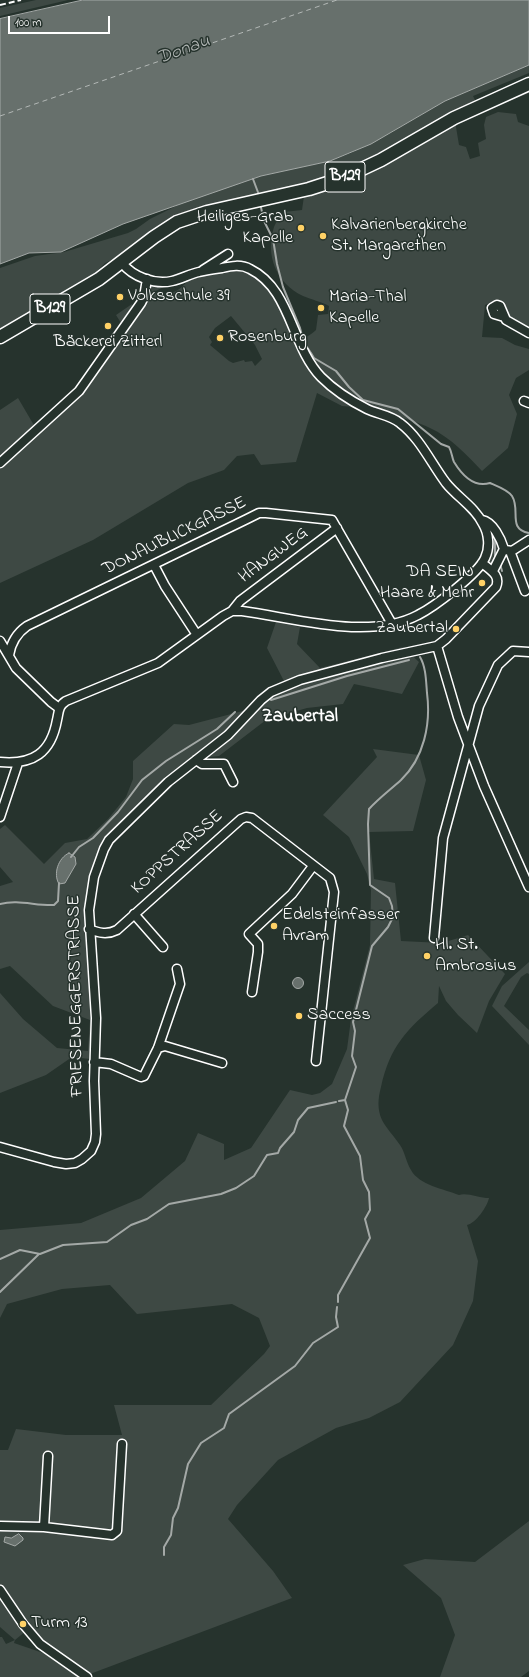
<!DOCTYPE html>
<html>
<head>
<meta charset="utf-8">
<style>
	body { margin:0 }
	#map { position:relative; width:529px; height:1677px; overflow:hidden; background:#26332d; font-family:"Indie Flower",sans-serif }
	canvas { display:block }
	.scale { position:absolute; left:8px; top:16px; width:102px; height:18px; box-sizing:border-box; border:2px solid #fff; border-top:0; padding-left:5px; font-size:12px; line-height:14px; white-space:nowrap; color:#fff; -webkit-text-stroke:3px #26332d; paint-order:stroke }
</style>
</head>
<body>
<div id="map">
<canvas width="529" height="1677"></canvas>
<div class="scale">100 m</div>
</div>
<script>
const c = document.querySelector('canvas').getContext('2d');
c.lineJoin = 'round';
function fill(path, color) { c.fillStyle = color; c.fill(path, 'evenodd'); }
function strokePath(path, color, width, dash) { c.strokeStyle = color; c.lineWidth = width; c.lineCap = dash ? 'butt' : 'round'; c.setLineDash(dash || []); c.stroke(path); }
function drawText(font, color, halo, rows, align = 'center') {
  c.font = font + ' "Indie Flower",sans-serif'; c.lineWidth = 3; c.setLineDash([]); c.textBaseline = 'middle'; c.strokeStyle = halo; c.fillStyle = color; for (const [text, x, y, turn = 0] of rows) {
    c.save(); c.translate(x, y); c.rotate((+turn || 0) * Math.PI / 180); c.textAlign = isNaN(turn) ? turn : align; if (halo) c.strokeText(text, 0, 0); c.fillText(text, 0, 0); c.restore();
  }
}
fill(new Path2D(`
	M36,0h32l-68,16v-8z
	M529,65v8l-56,23 3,6 -113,63 -40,16 -93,19 -37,11 -63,40 -25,12 -10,10 -95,56v-61l35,-12 29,-4 64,-19 8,-4 14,-10 36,-18 75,-25 69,-15 21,-8 38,-19 56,-33z
	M529,87v6l-35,14 2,-5z
	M498,112l18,2 2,8 11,4v204l-21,-14 -4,-14 -7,-2 -12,5 -3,32 20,1 13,7 14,4v21l-13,8 -7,17 8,19 -9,34 -26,23c-14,-15 -32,-34 -52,-43 -22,-11 -51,-14 -71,-29l-5,8 -12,-1 -25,-13 -21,69 -35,3 -7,-11 -17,2 -13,14 -36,13 -95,57 -93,43v-114l8,-6 6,-9 63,-55 67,-97 13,-10 3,6c15,-7 19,-6 30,-20 15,-4 36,-11 52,-8 29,7 40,44 52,67 10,3 15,-1 22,-7l2,-15 10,-1 1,-8c-9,-5 -17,-6 -26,-10 -27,-13 -38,-41 -29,-69 2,-5 7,-11 10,-15l18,-2 2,-14c21,-6 42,-12 61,-22 32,-15 61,-35 90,-53l4,24 7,2 4,12 10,-3 -2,-13 8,-4 -2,-14 2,-8zM231,316l24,29 7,14 -7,7 -3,-5 -7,1 -1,-2 -11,3 -4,-2 -19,-16 2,-3 -3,-5 6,-9z
	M151,285h17l-21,10 1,-8z
	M132,304l1,2 -12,17 -5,-8z
	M18,398l17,29 -35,34v-51z
	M490,528c11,19 11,19 4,40l-7,-6z
	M276,622l24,5 -3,17 23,24 83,-21 16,15 -17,32 -48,-10 -11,20 -36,4 -41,12 -47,36 -30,3 -24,18 -57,59 -15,36 -3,187 -18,-2 -26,18 -46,18v-100l23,26 34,29 31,3 2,-31 -37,-14 -43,-40 -10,3v-83l13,-4 -13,-15v-38l5,-4 39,39 21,-21 22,-4 21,-20 18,-22 7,-18v-18l41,-37 15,1 69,-18 27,-24 -18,-35z
	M373,749l46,6 7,25 -13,51 -44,1 5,47 21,4 6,58 41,2 26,-8 37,39 -16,27 -12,32 -19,-18 -12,-14 -7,-15 -1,17c-31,26 -48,43 -57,84 -3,11 -4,22 1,33 4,8 12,16 18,25 5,7 6,17 11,25 8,15 33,19 48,25 7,-3 21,3 30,3 -2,9 -13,25 -22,27l11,36 -5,40 -20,44 -53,57 -31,16 -33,10 -58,32 -41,45 -9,14 45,52 19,27 -202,76 -41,-26 -9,-7 -20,-27 -20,-29v-135h8l8,-21 50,6h56l-8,-30h97l53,-51 6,-8 -11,-28 -27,-14 -95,10 -27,-29 -48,4 -55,15 -7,14v-88l81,-7 60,-25 44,-37 13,-28 26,11v16l27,-12 39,-58 22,5 8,-2 12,-9 15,-35 4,-30 19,-74 1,-55 -4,-16 -18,-37 -26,-22 54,-58z
	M529,962v12l-2,-1 -6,4 -17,29 25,24v15l-37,-39 10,-20z
	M529,1521v150l-8,6h-81l15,-42 -14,-37 -38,-33 22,-6 50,3z
	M0,1595l26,36 -11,9 -1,3 35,12 34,22h-83v-40h2l4,7 9,-4 -15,-13z`), '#3e4944');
const water = new Path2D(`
	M83,0h446v65l-84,36 -74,43 -41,17 -69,15 -138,48 -62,28 -32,1 -29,11v-245z
	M69,853l6,4 1,7 -11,19 -6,1c-6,-10 -1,-26 10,-31z
	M292.5 983a5.5 5.5 0 1 1 11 0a5.5 5.5 0 1 1-11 0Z
	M19,1534l4,4v2l-8,6 -11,-4 1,-5 6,1z`);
fill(water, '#67706c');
strokePath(water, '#a4a9a7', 1);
strokePath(new Path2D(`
	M253,179l6,16
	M260,203l4,18 9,18 4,25 6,23 17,41 4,15 7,10 3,5 22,13 13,16 14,13 35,9 43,35 8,3c3,5 3,11 5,15 8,13 20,26 36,21 7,3 18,7 22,13 9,14 -5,33 17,37
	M495,556v-19
	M500,564l2,7
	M271,700l76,-24 62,-16
	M71,857l8,-10 14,-9 25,-26 24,-32 24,-19 51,-32 18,-17
	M0,904c18,-5 36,2 54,1l4,-4 1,-18
	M339,1101l6,-1
	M0,1259l20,-9 20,4 23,-9 44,-3 24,-17 16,-6 22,-15 52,-10 15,-6 18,-12 13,-21 11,-2 2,-5 14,-16 4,-12 10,-12 28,-6
	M0,1292l39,-38
	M338,1302v-7l32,-57 -5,-19 5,-9 -1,-18 -6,-12 -3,-24 -16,-30 4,-16 -3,-10 11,-33 -4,-11 3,-25 -2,-9 19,-76 16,-19 5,-10 -1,-11 -3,-8 -19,-13 -2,-61 1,-15c10,-11 21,-19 32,-29 23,-22 30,-56 26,-87 -1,-12 -1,-26 -7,-36
	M164,1555v-8l7,-12 2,-17 5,-10 10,-44 13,-21 23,-15 5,-14 66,-48 18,-23 25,-16 -2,-10 1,-10`), '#a4a9a7', 2);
strokePath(new Path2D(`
	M0,116l337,-116`), '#b3b8b6', 1, [5, 4]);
const street = new Path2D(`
	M203,270l25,-16
	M504,317l-10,-3 -2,-6 5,-3 3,1 6,14 23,13
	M524,401l5,2
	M0,463l79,-72 62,-88 3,-6 3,-18
	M482,520c11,2 19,19 22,29l-11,22
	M505,550l7,1 17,-11
	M510,551l15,40
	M154,565l11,21 32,49
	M232,611l8,-10 97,-73
	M0,641l16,27 35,34 8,6
	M437,646l21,71 26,69 45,101
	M9,655c2,-12 8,-22 18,-29l220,-107 12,-6h7l66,7 60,104
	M196,760l6,4h22l9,18
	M0,762c33,3 51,-9 57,-42 2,-8 1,-14 9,-19l92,-38 65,-47 9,-5h10c53,7 127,30 176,4 16,-8 60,-41 67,-57 5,-10 4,-24 -2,-34 -8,-17 -26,-27 -37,-41 -15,-20 -26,-45 -46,-60 -10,-8 -23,-9 -33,-14 -16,-8 -34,-20 -46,-32 -30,-31 -30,-88 -71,-108 -9,-5 -19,-3 -28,-1 -8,1 -16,2 -23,4 -9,2 -18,7 -27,9 -17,4 -39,-4 -50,-18
	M0,817l18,-54
	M134,914l29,33
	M89,929c10,4 18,6 28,1l124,-111 5,-2 6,1 78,60 4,14 -18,169
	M434,938l9,-100 36,-132 19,-41 15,-14 16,1
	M252,992l6,-40v-8l-9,-10 43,-40 21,-28
	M158,1048l7,-2 57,17
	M94,1062l17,2 30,13 3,-1 14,-28 22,-64 -3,-15
	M0,1147l54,15 12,2 9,-1 7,-4 9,-8 4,-9 1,-8 -2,-53 2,-63 -7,-108 5,-33 10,-28 5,-9 59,-58 60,-47 33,-35 10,-8 29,-12 82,-22 55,-12 9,-7 50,-52c5,-12 -6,-17 -14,-24
	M0,1526l44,1 68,8 5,-4 5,-87
	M44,1527l4,-71
	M0,1590l23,34 17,20 47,33`);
const primary = new Path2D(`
	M0,337l99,-58 55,-42 23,-15 30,-10 102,-23 34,-11 38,-18 73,-42 75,-34`);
strokePath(street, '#fff', 11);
strokePath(primary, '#fff', 15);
strokePath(street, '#26332d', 8);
strokePath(primary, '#26332d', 12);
strokePath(new Path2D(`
	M0,5l21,-5`), '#fff', 2, [6, 3]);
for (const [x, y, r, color] of [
	[301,228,4,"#ffd166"],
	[323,236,4,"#ffd166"],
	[120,297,4,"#ffd166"],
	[321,308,4,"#ffd166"],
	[108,326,4,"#ffd166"],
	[220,338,4,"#ffd166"],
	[482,583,4,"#ffd166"],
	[456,629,4,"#ffd166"],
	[274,926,4,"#ffd166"],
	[427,956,4,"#ffd166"],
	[299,1016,4,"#ffd166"],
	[23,1624,4,"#ffd166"]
]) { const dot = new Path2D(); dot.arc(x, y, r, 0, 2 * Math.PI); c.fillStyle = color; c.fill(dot); strokePath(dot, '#26332d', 1.5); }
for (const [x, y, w] of [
	[345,177,40],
	[50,309,40]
]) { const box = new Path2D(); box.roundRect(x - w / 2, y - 15, w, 30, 3); c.fillStyle = '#26332d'; c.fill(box); strokePath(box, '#fff', 1); }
drawText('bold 17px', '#fff', null, [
	["B129",345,177],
	["B129",50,309]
]);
drawText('18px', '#fff', '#26332d', [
	["Heiliges-Grab",293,218,"right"],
	["Kapelle",293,239,"right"],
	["Kalvarienbergkirche",331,226],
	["St. Margarethen",331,247],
	["Volksschule 39",128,297],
	["Maria-Thal",329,298],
	["Kapelle",329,319],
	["Rosenburg",228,338],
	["Bäckerei Zitterl",108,343,"center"],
	["DA SEIN",474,573,"right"],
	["Haare & Mehr",474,594,"right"],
	["Zaubertal",448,629,"right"],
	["Edelsteinfasser",282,916],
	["Avram",282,937],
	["Hl. St.",435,946],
	["Ambrosius",435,967],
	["Saccess",307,1016],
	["Turm 13",31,1624]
], 'left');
drawText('18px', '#fff', '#26332d', [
	["DONAUBLICKGASSE",175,537,-26],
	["HANGWEG",274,556,-37],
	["KOPPSTRASSE",178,853,-42],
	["FRIESENEGGERSTRASSE",77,996,-91]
]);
drawText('italic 19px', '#b3b8b6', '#26332d', [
	["Donau",184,51,-20]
]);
drawText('bold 19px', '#fff', '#26332d', [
	["Zaubertal",300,718]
]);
</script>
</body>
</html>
